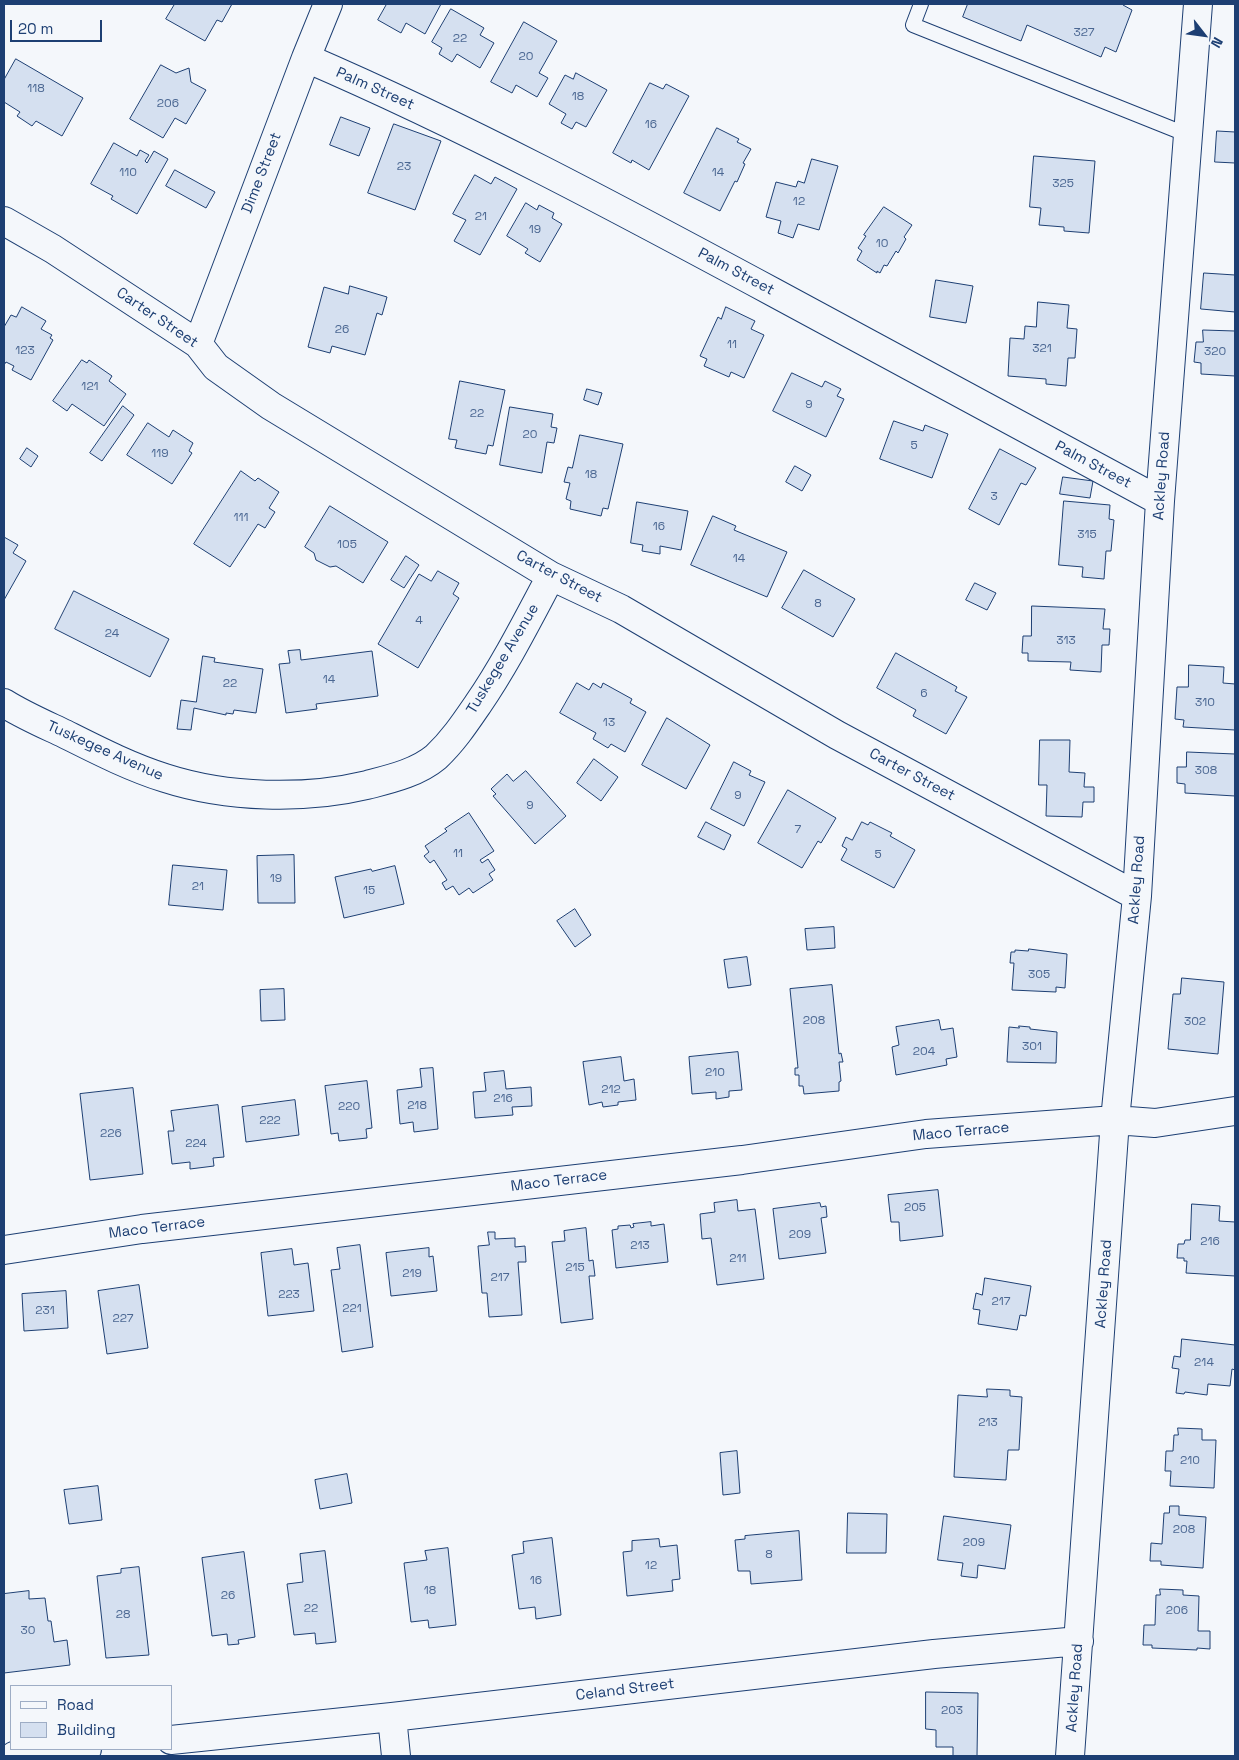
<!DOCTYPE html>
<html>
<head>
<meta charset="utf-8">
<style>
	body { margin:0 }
	#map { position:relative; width:1239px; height:1760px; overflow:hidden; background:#f4f7fb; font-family:"Space Grotesk",sans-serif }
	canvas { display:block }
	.frame { position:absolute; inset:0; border:5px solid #1d3f73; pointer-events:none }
	.legend { position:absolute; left:10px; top:1685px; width:162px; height:65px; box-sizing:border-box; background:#f4f7fb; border:1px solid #9eadc5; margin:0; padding:6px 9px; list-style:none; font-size:15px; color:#1d3f73 }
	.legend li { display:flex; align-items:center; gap:10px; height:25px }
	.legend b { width:25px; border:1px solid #9eadc5 }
	.north { position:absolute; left:1179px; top:10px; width:50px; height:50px; -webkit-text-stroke:4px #f4f7fb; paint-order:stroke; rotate:120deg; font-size:14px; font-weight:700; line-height:20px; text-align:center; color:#1d3f73 }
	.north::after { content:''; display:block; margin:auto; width:18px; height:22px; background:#1d3f73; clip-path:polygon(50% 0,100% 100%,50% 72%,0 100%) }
	.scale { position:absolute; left:10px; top:20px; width:92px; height:22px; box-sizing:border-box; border:2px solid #1d3f73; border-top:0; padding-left:6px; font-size:15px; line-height:18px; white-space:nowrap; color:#1d3f73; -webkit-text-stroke:4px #f4f7fb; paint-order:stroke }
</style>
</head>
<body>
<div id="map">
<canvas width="1239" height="1760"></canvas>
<div class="frame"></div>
<ul class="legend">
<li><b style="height:6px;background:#f4f7fb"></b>Road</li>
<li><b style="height:14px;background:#d5e0f0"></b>Building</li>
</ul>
<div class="north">N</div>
<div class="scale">20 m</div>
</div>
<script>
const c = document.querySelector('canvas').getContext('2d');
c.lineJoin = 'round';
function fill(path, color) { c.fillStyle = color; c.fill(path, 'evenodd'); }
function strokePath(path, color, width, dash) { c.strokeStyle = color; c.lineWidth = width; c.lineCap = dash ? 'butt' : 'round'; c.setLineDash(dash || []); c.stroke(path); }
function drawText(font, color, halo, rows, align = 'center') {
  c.font = font + ' "Space Grotesk",sans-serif'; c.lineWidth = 4; c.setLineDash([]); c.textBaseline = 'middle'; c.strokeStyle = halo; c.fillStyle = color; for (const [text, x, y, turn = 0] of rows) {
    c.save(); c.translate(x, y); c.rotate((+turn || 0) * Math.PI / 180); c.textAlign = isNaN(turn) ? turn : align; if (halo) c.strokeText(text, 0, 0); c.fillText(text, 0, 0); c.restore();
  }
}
const building = new Path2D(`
	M175,4h57l-10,18 -5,-2 -12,21 -39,-22z
	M387,4h54l-16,30 -19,-11 -5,10 -23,-13z
	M968,4h155v1l9,5 -16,42 -11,-5 -4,10 -74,-32 -6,16 -58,-24z
	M451,9l33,19 -4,7 14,8 -14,25 -23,-14 -5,8 -13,-8 3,-6 -10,-6z
	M524,22l33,19 -18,32 9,5 -11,19 -21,-12 -4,8 -21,-11z
	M16,59l67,39 -21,38 -26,-15 -4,5 -15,-10 3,-4 -16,-10v-22z
	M161,65l15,8 13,-5 2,14 15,8 -20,34 -11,-6 -12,20 -33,-19z
	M576,73l31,17 -21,37 -10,-5 -4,7 -11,-6 5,-9 -17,-10 16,-29 8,4z
	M650,83l13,6 3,-5 23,12 -40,74 -17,-10 -1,3 -18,-10z
	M341,117l29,11 -11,28 -29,-11z
	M394,124l47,17 -26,69 -47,-17z
	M717,128l22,11 -2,3 14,7 -8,14 2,1 -8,18 -2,-1 -15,30 -36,-18z
	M1217,131l18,1v31l-20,-1z
	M114,143l23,13 3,-6 9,5 -4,6 2,2 7,-12 14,8 -31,55 -26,-15 2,-3 -22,-12z
	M1034,156l61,5 -6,72 -25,-2v-4l-25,-2 2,-17 -11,-1z
	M812,159l26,7 -19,64 -21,-6 -5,14 -15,-5 3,-12 -15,-4 10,-35 20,5 2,-6 6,2z
	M175,170l40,22 -9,16 -40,-22z
	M475,175l16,9 4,-7 22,12 -37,66 -26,-14 12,-21 -13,-6z
	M526,203l11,7 2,-5 15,8 -2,5 10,6 -22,38 -15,-9 3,-4 -21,-13z
	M884,207l28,18 -8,12 2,2 -8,14 -2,-2 -9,15 -3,-1 -4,8 -3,-2v2l-20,-13 5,-9 -4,-3 8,-12 -2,-1z
	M1204,273l31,2v37l-34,-3z
	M936,280l37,6 -7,37 -36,-6z
	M350,286l37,11 -5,18 -5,-2 -12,42 -33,-9 -2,7 -22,-6 16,-60 24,7z
	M1038,302l31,3 -2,23 10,1 -2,29h-7l-2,28 -20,-2v-5l-38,-3 2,-38 14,1 1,-13 11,1z
	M22,307l24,14 -5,8 11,6 -2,3 3,2 -22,40 -19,-10 2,-4 -8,-4 -2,3v-38l7,-12 5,2z
	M726,307l29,14 -4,8 13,6 -20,43 -13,-6 -2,5 -25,-11 3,-7 -7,-3 18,-39 3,2z
	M1203,330l32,1v45l-34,-2v-11l-7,-1 2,-20h7z
	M82,360l5,3 2,-3 23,16 -3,5 17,13 -22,32 -32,-22 -5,7 -14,-10z
	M792,373l30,14 3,-6 16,8 -4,7 7,3 -18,38 -53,-26z
	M460,381l45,9 -12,56 -5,-1 -2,9 -31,-6 2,-8 -8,-1z
	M587,389l15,4 -4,12 -14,-5z
	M123,406l11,9 -32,46 -12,-8z
	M510,407l43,7 -2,13 6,1 -3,15 -7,-1 -5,31 -42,-8z
	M894,421l29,10 2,-6 23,9 -16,44 -52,-19z
	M148,423l21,14 4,-7 20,13 -4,8 3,2 -20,31 -45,-29z
	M580,435l43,9 -15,65 -5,-1 -2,8 -31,-7 1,-8 -5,-2 4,-16 -6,-1 4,-15 4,1z
	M27,448l11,8 -7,11 -11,-8z
	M1000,449l36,19 -10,17 -5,-2 -22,42 -30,-16z
	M795,466l16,9 -9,16 -16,-9z
	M241,471l14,10 3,-3 21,14 -10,16 6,4 -10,16 -7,-4 -28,43 -36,-23z
	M1063,477l30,4 -3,17 -30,-4z
	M1064,501l46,4 -1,14 5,1 -3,31h-5l-2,28 -22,-2 1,-10 -24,-2z
	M637,502l51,9 -7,39 -21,-4v8l-18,-3 1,-6 -12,-2z
	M330,506l58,36 -25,41 -27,-17 -6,1 -14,-7 -2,-7 -9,-6z
	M713,516l23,10 -2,4 53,22 -20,45 -76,-32z
	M4,537l14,8 -5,8 13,8 -22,39z
	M406,556l13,9 -15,23 -13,-8z
	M804,570l51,29 -22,38 -51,-29z
	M438,571l21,12 -6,11 6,4 -41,70 -40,-24 41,-70 12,7z
	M975,583l21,10 -9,17 -21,-10z
	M74,591l95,48 -19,38 -95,-48z
	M1032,606l73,3 -2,20h7l-1,16h-7l-1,27 -31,-2 1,-8 -43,-1v-8h-6l1,-17h8z
	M300,650l1,10 71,-9 6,45 -62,8 1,5 -31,4 -7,-49 11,-1 -2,-12z
	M896,653l61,34 -2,4 12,6 -21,37 -33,-18 3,-6 -39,-22z
	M203,656l12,2 -1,4 49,7 -7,44 -22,-3 -1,4 -7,-1v2l-32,-7 -3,22 -14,-1 4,-29 15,2z
	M1189,665l35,2 -1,16 12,1v46l-52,-3 1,-7 -9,-1 2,-32h11z
	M577,683l12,7 4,-7 8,5 2,-5 29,16 -2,4 16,9 -21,40 -14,-8 -3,4 -15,-9 3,-6 -36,-20z
	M667,718l43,27 -24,44 -44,-24z
	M1040,740h30l-1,32 16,1 -1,14h10v15h-11l-1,15 -36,-1 1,-31h-8z
	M1187,752l48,2v42l-50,-3v-9l-8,-1v-16h9z
	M594,759l24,18 -17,24 -24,-18z
	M734,762l17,9 -2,4 16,7 -21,44 -33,-17z
	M526,771l40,45 -31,28 -42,-48 3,-2 -5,-5 16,-15 6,7z
	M788,790l48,28 -15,25 -3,-2 -16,27 -44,-25z
	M469,813l25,38 -14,9 2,3 6,-4 7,11 -6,4 4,6 -20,13 -4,-5 -10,7 -6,-9 -7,4 -4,-7 5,-3 -13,-20 -4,3 -6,-7 5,-4 -4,-6 22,-15 -2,-2z
	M706,822l25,13 -7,15 -26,-13z
	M862,822l6,3 2,-3 22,11 -2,3 25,14 -21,38 -53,-28 6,-11 -5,-3 4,-9 6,3z
	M294,855l1,48h-37l-1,-47z
	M173,865l54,5 -4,40 -54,-5z
	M395,866l9,38 -60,14 -9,-41 36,-8 1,2z
	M575,909l16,26 -16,12 -18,-26z
	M834,927l1,21 -28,2 -2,-21z
	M1029,949l38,5 -2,34 -9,-1v5l-44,-2 2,-27h-4l1,-11h4v-2l13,1z
	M747,957l4,28 -23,3 -4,-28z
	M1182,978l42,4 -6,72 -50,-5 5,-55h7z
	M832,985l7,69 2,-1 2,9h-4l2,19 -2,1v9l-35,3 -1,-8h-4v-11h-4v-7h3l-8,-79z
	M284,989l1,31 -24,1 -1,-31z
	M939,1020l2,10 12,-2 4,29 -11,2 1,6 -51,10 -4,-28 7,-2 -3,-18z
	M1019,1026l11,1v2l27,3 -1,31 -49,-1 2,-35 10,1z
	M738,1052l4,38 -13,1v6l-13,2v-7l-24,2 -3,-37z
	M621,1057l3,24 10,-2 2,21 -18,2v3l-15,2 -1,-5 -13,3 -6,-43z
	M433,1068l5,61 -24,3 -1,-10 -13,2 -3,-34 25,-3 -2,-18z
	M504,1071l2,18 25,-2 1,19 -20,1 1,8 -38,3 -2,-26 13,-1 -2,-18z
	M367,1081l5,47 -6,1 1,9 -28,3 -1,-8 -7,1 -6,-48z
	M133,1088l10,86 -53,6 -10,-86z
	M295,1100l4,35 -53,7 -4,-35z
	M218,1105l6,52 -11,1 1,8 -24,3v-7l-18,2 -4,-33h6l-3,-20z
	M938,1190l5,46 -43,5 -1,-19h-8l-3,-27z
	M737,1200l1,11 17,-2 9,70 -47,6 -6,-47 -9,1 -2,-25 15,-2 -1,-9z
	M820,1203l1,4 5,-1 1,11 -6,1 5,35 -47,6 -6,-50z
	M1192,1204l28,2 -1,15 16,1v54l-49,-3 1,-12h-3v-3h-7l1,-14h6l1,-4h5z
	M651,1222v4l13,-2 4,38 -52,6 -4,-38 6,-1v-3l12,-1 1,3 3,-1 -1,-3z
	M586,1228l3,33 4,-1 2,16h-6l4,43 -32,4 -9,-81 13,-1 -1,-10z
	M488,1232h7v7l20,-1v9l10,-1 1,16h-8l4,53 -33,2 -2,-24h-5l-4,-47 11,-1z
	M360,1245l13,102 -31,5 -11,-82 9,-1 -3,-21z
	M429,1248v9l4,-1 4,35 -46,5 -5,-43z
	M292,1249l2,16 14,-2 6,48 -46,5 -7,-63z
	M985,1278l46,8 -5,30 -6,-1 -3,15 -39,-6 2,-14 -7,-1 3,-16 6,2z
	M139,1285l9,63 -41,6 -9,-63z
	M66,1291l2,37 -44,3 -2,-37z
	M1182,1339l53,6v25l-3,-1 -2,17 -22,-2 -1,11 -22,-3 -1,2 -8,-1 3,-24 -7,-1 2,-12 6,1z
	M987,1389l23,1v6l12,1 -3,53h-11l-2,30 -52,-3 4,-82 29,2z
	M1178,1428l24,1v11h14l-2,48 -44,-2 1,-15h-6l1,-20h7l1,-16h4z
	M737,1451l3,42 -17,2 -3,-42z
	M347,1474l5,29 -32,6 -5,-29z
	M98,1486l4,34 -33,4 -5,-34z
	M1170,1506h9v9l27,2 -3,51 -42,-3v-4h-11l1,-18 11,1 2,-31h5z
	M848,1513l39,1 -1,39h-39z
	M944,1516l67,9 -6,44 -27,-4 -1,13 -16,-2 2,-13 -25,-3z
	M799,1531l3,49 -51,4 -1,-13h-12l-3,-31 10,-1v-3z
	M552,1538l9,77 -25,4 -1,-12 -16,2 -7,-54 12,-2 -1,-11z
	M659,1539l1,8 17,-2 3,34 -8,1 1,11 -46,5 -4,-44 9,-1v-10z
	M448,1548l8,77 -27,3 -1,-8 -17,2 -7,-59 23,-3 -2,-9z
	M325,1551l11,91 -20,2 -1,-11 -21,2 -7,-51 16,-2 -3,-28z
	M244,1552l11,85 -17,3 1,4 -11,1 -1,-11 -15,2 -10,-78z
	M139,1567l10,88 -43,3 -9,-82 24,-3v-4z
	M1160,1589l23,1v5l16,1 -1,35h12v18l-13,-1v2l-45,-2v-3h-9l1,-20h11l1,-30h4z
	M29,1591v8l16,-1 3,23h3l3,21 13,-2 3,25 -66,8v-79z
	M926,1692l52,1 -1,63h-24v-9h-17v-17l-10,-1z`);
fill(building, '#d5e0f0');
strokePath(building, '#1d3f73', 1);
const service = new Path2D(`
	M921,4l-8,21 275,110`);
const minor = new Path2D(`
	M306,58c160,69 313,151 467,234 129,70 258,139 387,209
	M4,221l49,28 145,95 18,23 55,39 280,170 70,33 216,126 300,161
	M198,344l108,-286 22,-54
	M4,703c19,12 40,21 61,31 32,16 65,33 100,44 62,20 139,22 202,7 23,-6 50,-12 69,-28 17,-16 29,-34 42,-53 28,-41 50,-85 73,-128
	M4,1250l138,-21 600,-69 184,-26 189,-14 40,3 80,-12
	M392,1717l4,39
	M171,1740l221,-23 542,-63 145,-13
	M14,1756l73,-7
	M1070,1756l45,-636 22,-224 23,-395 38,-497`);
strokePath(service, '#1d3f73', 16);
strokePath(minor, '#1d3f73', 30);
strokePath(service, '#f4f7fb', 14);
strokePath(minor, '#f4f7fb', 28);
drawText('12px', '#4b6792', null, [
	["327",1084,33],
	["22",460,39],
	["20",526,57],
	["118",36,89],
	["18",578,97],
	["206",168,104],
	["16",651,125],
	["23",404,167],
	["110",128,173],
	["14",718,173],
	["325",1063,184],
	["12",799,202],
	["21",481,217],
	["19",535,230],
	["10",882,244],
	["26",342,330],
	["11",732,345],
	["321",1042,349],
	["123",25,351],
	["320",1215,352],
	["121",90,387],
	["9",809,405],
	["22",477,414],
	["20",530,435],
	["5",914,446],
	["119",160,454],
	["18",591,475],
	["3",994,497],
	["111",241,518],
	["16",659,527],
	["315",1087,535],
	["105",347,545],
	["14",739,559],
	["8",818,604],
	["4",419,621],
	["24",112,634],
	["313",1066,641],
	["14",329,680],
	["22",230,684],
	["6",924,694],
	["310",1205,703],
	["13",609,723],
	["308",1206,771],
	["9",738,796],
	["9",530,806],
	["7",798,830],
	["11",458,854],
	["5",878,855],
	["19",276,879],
	["21",198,887],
	["15",369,891],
	["305",1039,975],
	["208",814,1021],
	["302",1195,1022],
	["301",1032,1047],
	["204",924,1052],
	["210",715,1073],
	["212",611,1090],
	["216",503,1099],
	["218",417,1106],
	["220",349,1107],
	["222",270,1121],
	["226",111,1134],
	["224",196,1144],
	["205",915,1208],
	["209",800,1235],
	["216",1210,1242],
	["213",640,1246],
	["211",738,1259],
	["215",575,1268],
	["219",412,1274],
	["217",500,1278],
	["223",289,1295],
	["217",1001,1302],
	["221",352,1309],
	["231",45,1311],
	["227",123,1319],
	["214",1204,1363],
	["213",988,1423],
	["210",1190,1461],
	["208",1184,1530],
	["209",974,1543],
	["8",769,1555],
	["12",651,1566],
	["16",536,1581],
	["18",430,1591],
	["26",228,1596],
	["22",311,1609],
	["206",1177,1611],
	["28",123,1615],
	["30",28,1631],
	["203",952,1711]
]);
drawText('15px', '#1d3f73', '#f4f7fb', [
	["Palm Street",375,89,24],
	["Dime Street",262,173,-69],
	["Palm Street",736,272,28],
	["Carter Street",157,318,34],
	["Palm Street",1093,465,28],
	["Ackley Road",1162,476,-86],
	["Carter Street",559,577,28],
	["Tuskegee Avenue",503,659,-59],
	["Tuskegee Avenue",105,751,24],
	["Carter Street",912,775,28],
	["Ackley Road",1137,880,-86],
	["Maco Terrace",961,1132,-5],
	["Maco Terrace",559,1181,-7],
	["Maco Terrace",157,1228,-7],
	["Ackley Road",1104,1284,-86],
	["Ackley Road",1075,1688,-86],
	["Celand Street",625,1690,-7]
]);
</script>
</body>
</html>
